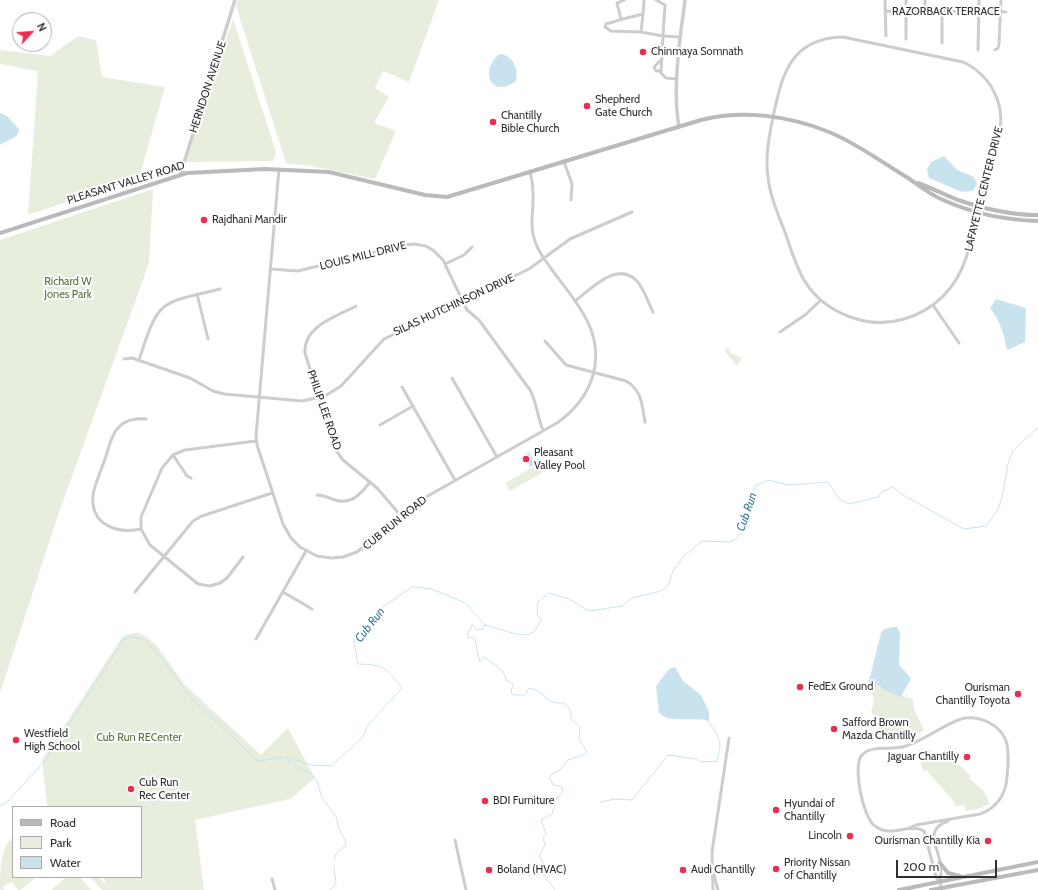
<!DOCTYPE html>
<html>
<head>
<meta charset="utf-8">
<style>
	body { margin:0 }
	#map { position:relative; width:1038px; height:890px; overflow:hidden; background:#fff; font-family:Cabin,sans-serif }
	canvas { display:block }
	.legend { position:absolute; left:12px; top:806px; width:130px; height:72px; box-sizing:border-box; background:#fff; border:1px solid #acacac; margin:0; padding:5px 7px; list-style:none; font-size:12px; color:#303030 }
	.legend li { display:flex; align-items:center; gap:8px; height:20px }
	.legend b { width:20px; border:1px solid #acacac }
	.north { position:absolute; left:12px; top:12px; width:40px; height:40px; box-sizing:border-box; background:#fff; border:1px solid #acacac; border-radius:50%; rotate:64deg; font-size:11px; font-weight:700; line-height:16px; text-align:center; color:#303030 }
	.north::after { content:''; display:block; margin:auto; width:14px; height:18px; background:#ed2d4e; clip-path:polygon(50% 0,100% 100%,50% 72%,0 100%) }
	.scale { position:absolute; left:896px; top:860px; width:101px; height:18px; box-sizing:border-box; border:2px solid #303030; border-top:0; padding-left:5px; font-size:12px; line-height:14px; white-space:nowrap; color:#303030; -webkit-text-stroke:3px #fff; paint-order:stroke }
</style>
</head>
<body>
<div id="map">
<canvas width="1038" height="890"></canvas>
<ul class="legend">
<li><b style="height:5px;background:#bababa"></b>Road</li>
<li><b style="height:11px;background:#e8eede"></b>Park</li>
<li><b style="height:11px;background:#c9e3ee"></b>Water</li>
</ul>
<div class="north">N</div>
<div class="scale">200 m</div>
</div>
<script>
const c = document.querySelector('canvas').getContext('2d');
c.lineJoin = 'round';
function fill(path, color) { c.fillStyle = color; c.fill(path, 'evenodd'); }
function strokePath(path, color, width, dash) { c.strokeStyle = color; c.lineWidth = width; c.lineCap = dash ? 'butt' : 'round'; c.setLineDash(dash || []); c.stroke(path); }
function drawText(font, color, halo, rows, align = 'center') {
  c.font = font + ' Cabin,sans-serif'; c.lineWidth = 4; c.setLineDash([]); c.textBaseline = 'middle'; c.strokeStyle = halo; c.fillStyle = color; for (const [text, x, y, turn = 0] of rows) {
    c.save(); c.translate(x, y); c.rotate((+turn || 0) * Math.PI / 180); c.textAlign = isNaN(turn) ? turn : align; if (halo) c.strokeText(text, 0, 0); c.fillText(text, 0, 0); c.restore();
  }
}
fill(new Path2D(`
	M238,0h201l-30,82 -26,-11 -8,17 14,9 -15,26 22,8 -21,48 -64,-13 -25,-3 -50,-157z
	M233,19l43,133 -3,9 -87,1z
	M78,36l18,4 6,37 63,10 -26,91 -111,37 10,-144 -38,-7v-14l50,6z
	M153,189l-4,74 -92,255 -57,175v-453z
	M728,347l3,6 11,5 -5,8 -13,-16z
	M537,465l5,8 -32,18 -5,-8z
	M133,633h6l9,5 9,8 27,38 77,71 27,-27 27,50 -25,21 -95,21 9,70h-102l-12,-13h9l8,9 -4,-9h38v-70h-93l-1,-2 -5,-45 81,-124z
	M878,685l6,5 29,9 1,10 10,21c-10,9 -28,15 -41,6 -3,-3 -4,-8 -7,-11l1,-6 -6,-7 3,-10 -2,-10 4,-6z
	M922,749l5,3 4,-2v2l17,5 1,-2 22,21 -2,2 15,13 6,13 -12,5 -12,2 -2,-6 -9,1 -1,-1 1,-2 -29,-33 -3,1 -5,-21z
	M13,837v40h23l-15,13h-3l-6,-8 -10,5 3,3h-5c0,-18 0,-42 13,-53z
	M66,877h14l11,13h-40z`), '#e8eede');
fill(new Path2D(`
	M500,54c13,1 19,15 16,27 -27,20 -36,-14 -16,-27z
	M0,113l7,3 12,13c0,10 -12,11 -19,16z
	M944,156l13,14 17,7 3,7 -4,7 -11,1 -33,-14 -2,-8 4,-8z
	M996,299l30,9 -1,34 -18,8c-3,-16 -7,-29 -17,-42z
	M529,452l4,8 5,-2 2,3 -10,6 -4,-7 -4,2 -2,-4z
	M893,627h4l3,6 -1,32 12,13 -10,19 -17,-7 -6,-5 -2,1 -2,5 -4,1 -2,-7 13,-52 3,-4z
	M675,667l8,14 18,14 8,17v9c-13,-5 -40,3 -50,-8l-3,-27 13,-17z`), '#c9e3ee');
strokePath(new Path2D(`
	M485,625l-2,4 -7,1 -2,-4 -2,-1 -5,10 1,3 5,-1 2,3 5,22 4,-5c8,7 20,10 22,23l7,4 -2,8 2,3h12l4,-7c14,2 16,12 24,14 5,2 11,-1 15,5 3,3 3,8 3,12l9,8 -1,12 8,13 -2,2 -17,6 -8,10 -7,3 -4,5 5,7 8,2 1,5 -7,7 -4,15 -11,6 5,14 -3,4 2,7 -6,11 4,6 -2,10 14,18
	M287,758l2,4 20,11 8,7 5,18 15,20 1,9 7,13 1,5 -10,9 -2,6
	M600,802l16,-3 16,1 36,-45 28,4 4,3 18,-1c-1,-6 1,-8 2,-13 1,-10 -7,-19 -12,-27
	M0,806l7,-4 38,-41 79,-122 9,-2 11,2 15,16 31,42 68,64 28,-4 25,8 20,1 31,-28 6,-13 34,-37c-17,-21 -17,-23 -44,-24l-4,-22 26,-33 32,-22 20,2 33,14 20,22 31,9 12,1 7,-4 6,-11 -4,-5 1,-13 11,-9 20,6 20,12 33,-5 10,-8 29,-7 7,-5 5,-15 10,-14 19,-16 28,1 7,-4 5,-7 4,-22 9,-23 13,-6 21,5 39,-3 11,17 10,5 29,-7 4,-5 11,-5 10,8 61,34 22,-3 11,-15 5,-13 6,-34 5,-13 25,-24
	M330,890l6,-6 -2,-17`), '#c9e3ee', 1);
strokePath(new Path2D(`
	M624,0l-7,3 4,16h2l20,-5 1,-14
	M656,0l9,5 -2,31 17,1
	M885,0l1,36
	M906,0v39
	M925,0v11
	M885,11l121,1
	M942,11v32
	M643,14l-2,18 22,4 -2,37 5,5 11,1
	M623,19l-17,5 -1,3 6,4 30,1
	M843,37l120,25c29,14 43,43 36,74l-33,122c-10,30 -31,52 -62,61 -37,11 -80,-6 -100,-39 -8,-14 -13,-30 -18,-45 -7,-19 -16,-38 -18,-58 -3,-20 1,-40 5,-60 9,-42 17,-79 70,-80z
	M978,50l1,-50
	M995,50l3,-2 1,-4 2,-44
	M660,71h-4l-2,-4 7,-7
	M564,162l8,22 -1,16
	M279,169l-23,267 1,9 26,79 8,14 9,9 17,9 14,2 12,-1 14,-5 62,-51 138,-78c17,-12 30,-27 36,-48 12,-43 -17,-73 -41,-105 -7,-10 -14,-18 -17,-29 -6,-16 -1,-31 -2,-48 0,-7 -1,-14 -3,-21
	M445,264l19,-9 8,-8
	M270,269l28,2 106,-26 10,-1 12,2 8,5 9,9 24,50 12,10 51,70c7,12 7,27 13,40
	M197,294l11,45
	M575,301c16,-12 42,-41 62,-20 7,8 11,21 16,31
	M933,305l26,38
	M356,306c-20,11 -53,20 -51,47l30,96 8,11 34,28 24,28
	M780,332l25,-17 16,-15
	M545,341l21,24 60,16c16,9 16,24 19,41
	M124,359l8,-1 58,20 23,13 11,3 78,7 23,-5 16,-10 43,-47 145,-70 41,-30 62,-27
	M139,360c20,-62 20,-56 81,-71
	M452,378l45,79
	M402,387l53,93
	M380,425l33,-19
	M173,455l14,21 4,2
	M317,495c7,0 11,3 18,5 16,5 26,-6 35,-18
	M141,529c-24,5 -51,-4 -48,-34 2,-12 8,-24 12,-36 4,-11 6,-25 15,-33 7,-7 16,-8 26,-7
	M243,557l-16,21 -7,5 -10,3 -12,-2 -48,-39 -9,-16v-12l21,-49 11,-13 12,-5 71,-9
	M135,592l58,-71 9,-5 70,-23
	M283,592l29,17
	M256,639l50,-88
	M907,829l9,-4 64,-11c17,-6 26,-20 27,-37 1,-10 2,-23 0,-33 -5,-19 -28,-30 -46,-25 -20,7 -36,21 -55,27 -13,5 -34,-2 -44,9 -10,11 1,63 13,71 16,13 34,-4 49,5l12,46 4,5
	M455,840l11,50
	M713,871l5,19
	M272,879l3,11
	M713,890l-1,-38 17,-114
	M941,890c-1,-8 0,-14 0,-22 -1,-19 -19,-38 7,-47`), '#cdcdcd', 3);
strokePath(new Path2D(`
	M679,127c-7,-39 1,-88 6,-127
	M182,173v-4l53,-169`), '#cdcdcd', 3.5);
strokePath(new Path2D(`
	M918,183c14,5 27,12 40,17 26,9 53,15 80,15
	M0,233l187,-60 78,-4 64,3 96,23 22,2 254,-77c41,-11 89,-4 128,12 27,11 51,29 76,44 12,8 23,17 36,23 30,14 63,21 97,22
	M940,863l8,10 12,3
	M899,890l139,-28
	M931,890l107,-20`), '#bababa', 4);
for (const [x, y, r, color] of [
	[643,52,4,"#ed2d4e"],
	[587,106,4,"#ed2d4e"],
	[493,122,4,"#ed2d4e"],
	[204,220,4,"#ed2d4e"],
	[526,459,4,"#ed2d4e"],
	[800,687,4,"#ed2d4e"],
	[1018,694,4,"#ed2d4e"],
	[834,729,4,"#ed2d4e"],
	[16,740,4,"#ed2d4e"],
	[967,757,4,"#ed2d4e"],
	[131,789,4,"#ed2d4e"],
	[485,801,4,"#ed2d4e"],
	[776,810,4,"#ed2d4e"],
	[850,836,4,"#ed2d4e"],
	[988,841,4,"#ed2d4e"],
	[776,869,4,"#ed2d4e"],
	[489,870,4,"#ed2d4e"],
	[683,870,4,"#ed2d4e"]
]) { const dot = new Path2D(); dot.arc(x, y, r, 0, 2 * Math.PI); c.fillStyle = color; c.fill(dot); strokePath(dot, '#fff', 1.5); }
drawText('11px', '#303030', '#fff', [
	["RAZORBACK TERRACE",946,12],
	["HERNDON AVENUE",208,87,-72],
	["PLEASANT VALLEY ROAD",126,183,-17],
	["LAFAYETTE CENTER DRIVE",984,189,-76],
	["LOUIS MILL DRIVE",363,256,-14],
	["SILAS HUTCHINSON DRIVE",454,305,-25],
	["PHILIP LEE ROAD",324,410,71],
	["CUB RUN ROAD",395,523,-39]
]);
drawText('11px', '#303030', '#fff', [
	["Chinmaya Somnath",651,52],
	["Shepherd",595,100],
	["Gate Church",595,113],
	["Chantilly",501,116],
	["Bible Church",501,129],
	["Rajdhani Mandir",212,220],
	["Pleasant",534,453],
	["Valley Pool",534,466],
	["FedEx Ground",808,687],
	["Ourisman",1010,688,"right"],
	["Chantilly Toyota",1010,701,"right"],
	["Safford Brown",842,723],
	["Mazda Chantilly",842,736],
	["Westfield",24,734],
	["High School",24,747],
	["Jaguar Chantilly",959,757,"right"],
	["Cub Run",139,783],
	["Rec Center",139,796],
	["BDI Furniture",493,801],
	["Hyundai of",784,804],
	["Chantilly",784,817],
	["Lincoln",842,836,"right"],
	["Ourisman Chantilly Kia",980,841,"right"],
	["Priority Nissan",784,863],
	["of Chantilly",784,876],
	["Boland (HVAC)",497,870],
	["Audi Chantilly",691,870]
], 'left');
drawText('11px', '#586e3b', '#fff', [
	["Richard W",68,282],
	["Jones Park",68,295],
	["Cub Run RECenter",139,738]
]);
drawText('italic 12px', '#3a7c97', '#fff', [
	["Cub Run",747,512,-71],
	["Cub Run",370,625,-52]
]);
</script>
</body>
</html>
